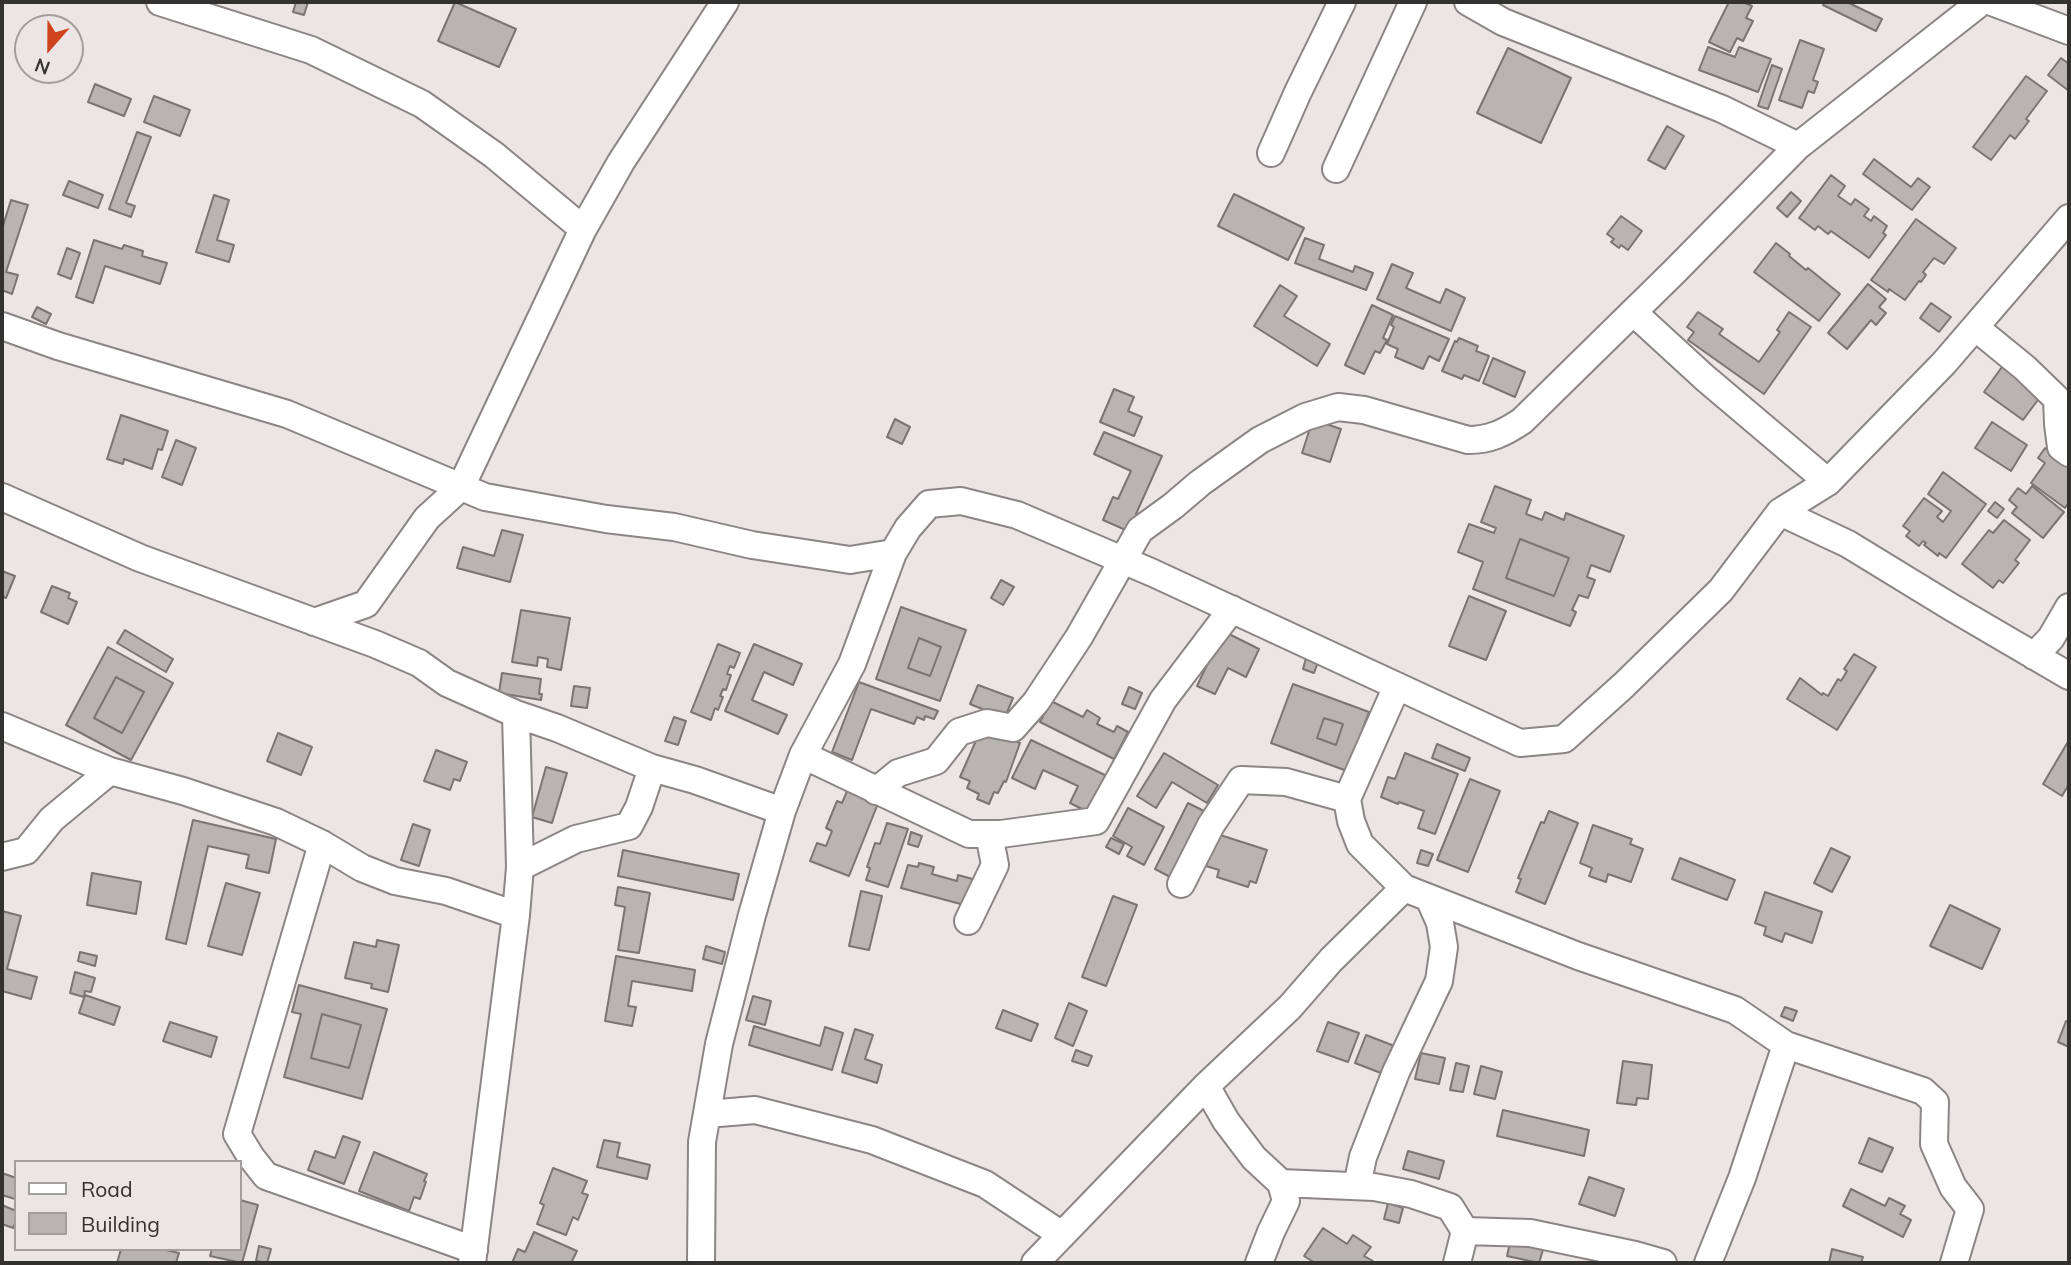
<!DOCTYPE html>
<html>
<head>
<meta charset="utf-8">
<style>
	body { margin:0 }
	#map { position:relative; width:2071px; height:1265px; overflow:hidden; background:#ebe6e5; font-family:Mulish,sans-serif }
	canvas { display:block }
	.frame { position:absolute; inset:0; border:4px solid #333231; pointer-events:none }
	.legend { position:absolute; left:14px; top:1160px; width:228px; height:91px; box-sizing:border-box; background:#ebe6e5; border:2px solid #a19e9d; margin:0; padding:9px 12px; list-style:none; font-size:21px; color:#333231 }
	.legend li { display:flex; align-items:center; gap:14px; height:35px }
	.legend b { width:35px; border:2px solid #a19e9d }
	.north { position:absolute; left:14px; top:14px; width:70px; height:70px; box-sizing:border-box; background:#ebe6e5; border:2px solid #a19e9d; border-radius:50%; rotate:201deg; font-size:19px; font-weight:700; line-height:28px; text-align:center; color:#333231 }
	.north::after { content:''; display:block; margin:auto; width:24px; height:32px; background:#ce451d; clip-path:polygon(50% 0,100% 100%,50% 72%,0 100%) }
</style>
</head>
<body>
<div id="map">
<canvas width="2071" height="1265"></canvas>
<div class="frame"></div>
<ul class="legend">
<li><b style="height:9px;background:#fff"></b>Road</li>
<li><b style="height:19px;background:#b8b4b2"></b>Building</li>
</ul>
<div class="north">N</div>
</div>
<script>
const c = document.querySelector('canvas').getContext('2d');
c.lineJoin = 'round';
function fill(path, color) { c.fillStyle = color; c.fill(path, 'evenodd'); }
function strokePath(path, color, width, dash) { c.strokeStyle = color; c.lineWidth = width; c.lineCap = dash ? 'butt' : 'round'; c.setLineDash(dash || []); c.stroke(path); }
const building = new Path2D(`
	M296,2h12l-4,13 -11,-3z
	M455,2l61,27 -17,38 -61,-26z
	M1729,2h14l9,4 -6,12 7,3 -10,20 -6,-3 -7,14 -21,-10z
	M1825,2h22l35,17 -6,12 -53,-26z
	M1800,40l24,9 -11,31 5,2 -4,11 -6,-2 -6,17 -23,-8z
	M1708,47l27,10 4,-10 32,12 -13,33 -59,-22z
	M1508,48l63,30 -30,65 -64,-30z
	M2061,58l8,6v27l-21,-16z
	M1772,65l10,4 -14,40 -10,-3z
	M2026,76l21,15 -21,28 3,2 -14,18 -5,-4 -19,25 -18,-13z
	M95,84l36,15 -7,17 -36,-14z
	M154,96l36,14 -10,26 -36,-14z
	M1667,126l17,10 -19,33 -17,-9z
	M137,132l14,5 -25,66 9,3 -4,11 -22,-8z
	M1874,159l37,28 7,-9 12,9 -18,23 -49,-36z
	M1831,175l14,11 -7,10 13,9 4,-6 14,10 -5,7 7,5 3,-5 13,10 -4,7 3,2 -17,23 -38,-27 -3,3 -10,-8 -3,4 -16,-12z
	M69,181l34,14 -5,13 -35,-13z
	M1791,192l10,9 -14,16 -10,-9z
	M1234,194l70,34 -16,32 -70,-34z
	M214,195l15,5 -12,40 17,5 -5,17 -33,-10z
	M11,200l17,5 -22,67 12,3 -6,19 -10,-4v-61z
	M1621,216l21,15 -14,19 -7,-5 -2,3 -8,-6 3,-3 -7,-5z
	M1916,219l40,29 -12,16 -10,-6 -11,14 3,3 -5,7 -2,-1 -14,19 -16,-11 -1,3 -17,-12z
	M1305,238l19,7 -5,14 34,13 2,-6 18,7 -7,17 -71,-27z
	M94,240l28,9 2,-4 19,6 -1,5 25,7 -7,21 -55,-18 -12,37 -17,-6z
	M1776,243l14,11 -1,2 17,14 2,-2 32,26 -21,27 -65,-49z
	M67,248l13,5 -9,26 -13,-5z
	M1392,264l21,9 -7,15 34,15 6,-14 19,9 -14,33 -74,-32z
	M1868,284l18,15 -7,8 7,6 -10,12 -5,-5 -24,29 -19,-16z
	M1280,285l17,11 -13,20 46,28 -13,22 -63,-40z
	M1931,303l20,14 -12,15 -19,-14z
	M1372,305l21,10 -10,23 4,2 -7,13 -5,-2 -11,23 -19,-9z
	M37,307l14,7 -5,10 -14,-7z
	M1698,312l25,17 -4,5 40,28 21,-30 -3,-2 12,-18 22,15 -47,67 -76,-54 6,-8 -7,-5z
	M1395,316l54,23 -10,22 -10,-5 -6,13 -28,-12 3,-8 -11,-5 7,-17 -3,-2z
	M1459,338l19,8 -2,5 13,5 -10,25 -15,-6 -2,4 -20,-8 13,-30 2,1z
	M1493,358l32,14 -10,25 -32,-14z
	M2004,364l39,29 -20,27 -39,-28z
	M1114,389l20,8 -6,14 14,6 -8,19 -34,-14z
	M121,415l47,16 -6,19 -4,-1 -6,20 -28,-10 -1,5 -16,-5z
	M1314,416l12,8 15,5 -11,33 -28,-9z
	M895,419l15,8 -8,17 -15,-7z
	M1992,422l35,23 -16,26 -36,-23z
	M1104,432l58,24 -26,58 3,1 -11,16 -25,-11 10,-23 5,2 13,-28 -37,-17z
	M176,440l20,8 -14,37 -20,-8z
	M2045,448l24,17v37l-4,6 -34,-25 14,-20 -7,-5z
	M1943,472l43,32 -40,54 -7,-5 -1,3 -14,-11 2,-2 -3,-2 -4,5 -13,-10 4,-5 -7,-5 21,-28 18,13 -5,6 6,5 8,-11 -23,-17z
	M1495,486l36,14 -5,14 16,6 3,-8 19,8 2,-7 58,23 -14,36 -19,-7 -4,12 8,3 -7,18 -9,-3 -7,15 4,2 -6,14 -97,-37 10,-27 -25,-10 11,-28 25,9 2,-5 -15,-6zM1520,539l49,19 -15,38 -48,-18z
	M2032,486l32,26 -21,26 -31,-25 5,-6 -8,-7 9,-12 8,6z
	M1995,502l9,7 -7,9 -9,-7z
	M2004,520l26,20 -15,20 4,3 -16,20 -4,-3 -6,8 -31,-24 27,-34 4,3z
	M502,530l21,5 -13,47 -53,-14 6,-21 31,9z
	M1520,539l49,19 -15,38 -48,-18z
	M2,571l13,5 -9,22 -4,-2z
	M1001,580l13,7 -11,18 -12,-7z
	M52,586l18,7 -2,5 9,4 -9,22 -27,-12z
	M1469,596l37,15 -20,49 -37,-14z
	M901,607l65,23 -26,71 -64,-22zM919,638l22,9 -11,29 -22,-8z
	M521,610l49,8 -9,52 -14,-3 1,-8 -10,-2 -1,9 -25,-4z
	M125,630l48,29 -7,13 -49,-29z
	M1223,631l36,18 -13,28 -18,-9 -13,26 -18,-8z
	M919,638l22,9 -11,29 -22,-8z
	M718,644l22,9 -6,15 -4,-2 -3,8 4,1 -5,15 -3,-1 -3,7 3,1 -5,13 -3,-2 -4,12 -20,-8z
	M754,644l48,20 -9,21 -29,-13 -12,28 35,15 -9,19 -53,-23z
	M108,647l65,36 -42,77 -65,-35zM116,677l28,15 -22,41 -28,-15z
	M1854,654l22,13 -39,63 -50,-31 13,-21 22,17 1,-2 5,3 10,-17 3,2 6,-10 -3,-2z
	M1306,658l12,4 -4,11 -11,-4z
	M502,673l39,6 -2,15h3l-1,6 -42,-7z
	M116,677l28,15 -22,41 -28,-15z
	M859,682l79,29 -4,8 -9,-3 -1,4 -7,-3 -3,7 -43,-15 -19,51 -20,-8z
	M1293,684l76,28 -22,59 -76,-28zM1324,718l19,6 -7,21 -19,-7z
	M978,685l35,13 -10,24 -6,-7 -27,-11z
	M574,686l16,2 -3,20 -16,-2z
	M1129,687l13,6 -7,16 -13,-5z
	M1051,701l32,16 4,-7 13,8 -3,6 17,8 3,-6 11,6 -14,27 -74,-37z
	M674,717l12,4 -8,24 -13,-4z
	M1324,718l19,6 -7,21 -19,-7z
	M982,727l38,16 -14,39 -2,-1 -6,12 -4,-1 -5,12 -12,-5 2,-5 -12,-6 3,-7 -10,-4z
	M278,733l34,14 -11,28 -34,-14z
	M1031,740l76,36 -17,37 -20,-10 8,-17 -35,-16 -8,19 -23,-11z
	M2069,740v44l-7,12 -19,-12z
	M1437,744l33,14 -5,13 -33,-13z
	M436,750l31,12 -7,19 -6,-2 -4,11 -26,-9z
	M1164,753l54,32 -11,18 -35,-21 -16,26 -19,-12z
	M1405,753l53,21 -23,60 -17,-6 6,-17 -25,-9 -1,2 -17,-7 7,-20 7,2z
	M546,767l21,6 -15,50 -20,-6z
	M1470,779l30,12 -32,81 -31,-12z
	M848,789l31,12 -30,75 -39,-15 7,-18 9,3 6,-15 -6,-3 11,-27 5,2z
	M1188,803l20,10 -34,66 -19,-10z
	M1128,808l36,19 -20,38 -17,-9 5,-9 -19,-11z
	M1549,811l29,12 -33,81 -29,-12 5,-13 -3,-1 23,-56 3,1z
	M193,820l83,19 -7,34 -23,-5 3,-13 -41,-9 -22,98 -20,-5z
	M887,823l21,6 -20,58 -22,-7 4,-12 -3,-1 8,-24 5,1z
	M413,824l17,6 -11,36 -18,-6z
	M1593,825l39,14 -2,5 13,5 -12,33 -23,-8 -2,8 -17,-6 3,-8 -12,-5z
	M911,832l11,4 -4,11 -10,-3z
	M1217,834l50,16 -11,33 -6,-2 -2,6 -31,-10 2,-7 -13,-4z
	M1111,838l13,6 -5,10 -13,-7z
	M1831,848l19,9 -18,35 -18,-9z
	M623,850l116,24 -6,26 -115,-24z
	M1421,850l12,4 -5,12 -11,-3z
	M1680,858l55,22 -8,20 -55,-21z
	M919,863l15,4 -2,7 25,7 1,-6 18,5 -8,26 -67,-18 7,-23 10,2z
	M92,873l49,9 -5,32 -49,-9z
	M226,883l34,10 -18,62 -34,-9z
	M618,887l32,6 -11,60 -21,-3 7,-43 -10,-2z
	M861,891l21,5 -13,54 -20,-4z
	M1765,892l57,20 -10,31 -27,-10 -3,9 -18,-7 2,-8 -11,-4z
	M1113,896l24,9 -31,81 -24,-9z
	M1950,905l50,24 -18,40 -52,-23z
	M2,911l19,5 -14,53 30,8 -6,22 -29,-8z
	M377,940l22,5 -11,47 -17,-4 1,-4 -27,-6 9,-36 22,5z
	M706,946l19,6 -3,12 -19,-5z
	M80,952l17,4 -2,10 -17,-5z
	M616,956l79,14 -3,21 -60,-10 -4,25 8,1 -4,19 -27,-5z
	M75,972l20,6 -4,14 -6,-1 -1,6 -14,-4z
	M299,985l88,24 -25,90 -78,-22 17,-63 -9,-2zM322,1014l39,11 -12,43 -38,-10z
	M85,995l35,12 -6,18 -35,-12z
	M753,996l18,5 -6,24 -19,-5z
	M1069,1003l18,8 -14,35 -18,-8z
	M1785,1007l12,4 -4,10 -12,-5z
	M1003,1010l35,14 -7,17 -35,-13z
	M322,1014l39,11 -12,43 -38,-10z
	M2066,1021l3,2v24l-11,-5z
	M170,1022l47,15 -6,20 -48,-16z
	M1328,1022l31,11 -11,29 -31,-11z
	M754,1026l66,20 5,-19 18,6 -11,37 -83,-25z
	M855,1029l18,6 -8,24 17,6 -5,18 -35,-11z
	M1366,1035l31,12 -11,28 -31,-12z
	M1076,1050l16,6 -4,10 -16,-5z
	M1421,1053l24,5 -6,26 -24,-5z
	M1623,1061l29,4 -4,34 -11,-1 -1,7 -19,-2z
	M1456,1063l13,3 -6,26 -13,-2z
	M1481,1066l21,6 -7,27 -21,-5z
	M1503,1110l86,20 -5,26 -87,-20z
	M343,1136l17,6 -16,42 -36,-14 7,-19 20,7z
	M1869,1138l24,10 -11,24 -23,-9z
	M604,1140l16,3 -3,14 33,8 -3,14 -50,-12z
	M1408,1151l36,10 -5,18 -36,-10z
	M374,1152l53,22 -3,7 2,1 -6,17 -6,-2 -5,14 -50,-20z
	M553,1168l34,13 -5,12 6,2 -10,25 -5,-3 -7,18 -29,-11 7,-19 -4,-2z
	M2,1173l14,5 -1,21 -13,-4z
	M1589,1177l35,12 -9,27 -36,-12z
	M1851,1189l34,17 4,-8 16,8 -5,8 11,6 -8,17 -60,-31z
	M240,1200l18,5 -16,58 -32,-7 2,-7h28z
	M1388,1203l15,5 -4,15 -15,-4z
	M2,1205l14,6v11l-3,6 -11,-4z
	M1323,1228l24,16 6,-9 18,12 -7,9 9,5 -2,2h-56l-11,-7z
	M534,1232l43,19 -6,12h-59l6,-14 7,3z
	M1512,1234l33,9 -6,20 -32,-7z
	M259,1246l12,3 -4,14 -11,-2z
	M121,1249h41l17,4 -3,10h-59z
	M1832,1249l31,8 -2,6h-32z`);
fill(building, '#b8b4b2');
strokePath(building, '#797574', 2);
const minor = new Path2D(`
	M160,2l151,48 111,54 72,51 89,74
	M1468,2l35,20 219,87 76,37
	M1992,2l77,29
	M1271,153l27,-61 44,-90
	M1336,169l77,-167
	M1633,312l72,66 123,104
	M2,326l56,20 229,68 198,83 121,22 68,8 78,18 98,15 43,-7
	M1976,328l49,40 32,31 1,25 3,23 8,6
	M2,497l138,61 235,86 44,19 28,20 69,31 41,14 95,40 43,12 87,31
	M1780,512l68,32 103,63 118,69
	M314,622l52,-18 61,-86 34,-31 122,-258 38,-67 104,-160
	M2034,656l17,-18 18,-31
	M1397,686l-50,113 4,22 9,23 44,44
	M2,726l108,45 73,20 93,31 46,22 40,24 33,13 51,10 70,24
	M803,755l166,79h32l95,-13 67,-121 69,-91
	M876,791l22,-18 38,-12 23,-29 28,-9 26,5 23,-26 43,-65 61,-107 33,-24 27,-23 60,-43 45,-23 33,-10 26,3 104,30c22,0 36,-7 54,-19l152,-149 124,-126 183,-144
	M322,844l-85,290 14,23 15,19 208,74
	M2,857l24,-6 26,-32 58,-48
	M520,867l56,-28 53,-13 10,-19 13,-39
	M1181,884l30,-59 30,-45 45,2 61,17
	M968,921l27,-56 -6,-31
	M1206,1086l20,35 28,37 27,25 5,18 -15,31 -12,31
	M707,1114l48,-4 117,30 113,44 77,51
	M1281,1183l93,4 37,7 39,13 15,24 -8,32
	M1357,1186l6,-29 33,-85 43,-91 5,-34 -4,-24 -11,-25
	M1465,1231l65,2 105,22 28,8
	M472,1263l44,-348 4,-48 -4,-153
	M701,1263l1,-121 17,-98 33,-129 30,-104 21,-56 49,-91 41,-111 15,-25 21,-24 32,-3 56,14 136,58 367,170 44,-4 60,-54 97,-95 59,-78 48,-30 116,-119 125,-145
	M1035,1263l171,-177 84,-79 41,-47 73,-72 174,68 157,54 51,35 137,46 12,11 -1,42 19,43 17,22 -16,54
	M1708,1263l34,-85 44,-133`);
strokePath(minor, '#8b8685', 30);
strokePath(minor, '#fff', 26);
</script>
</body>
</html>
